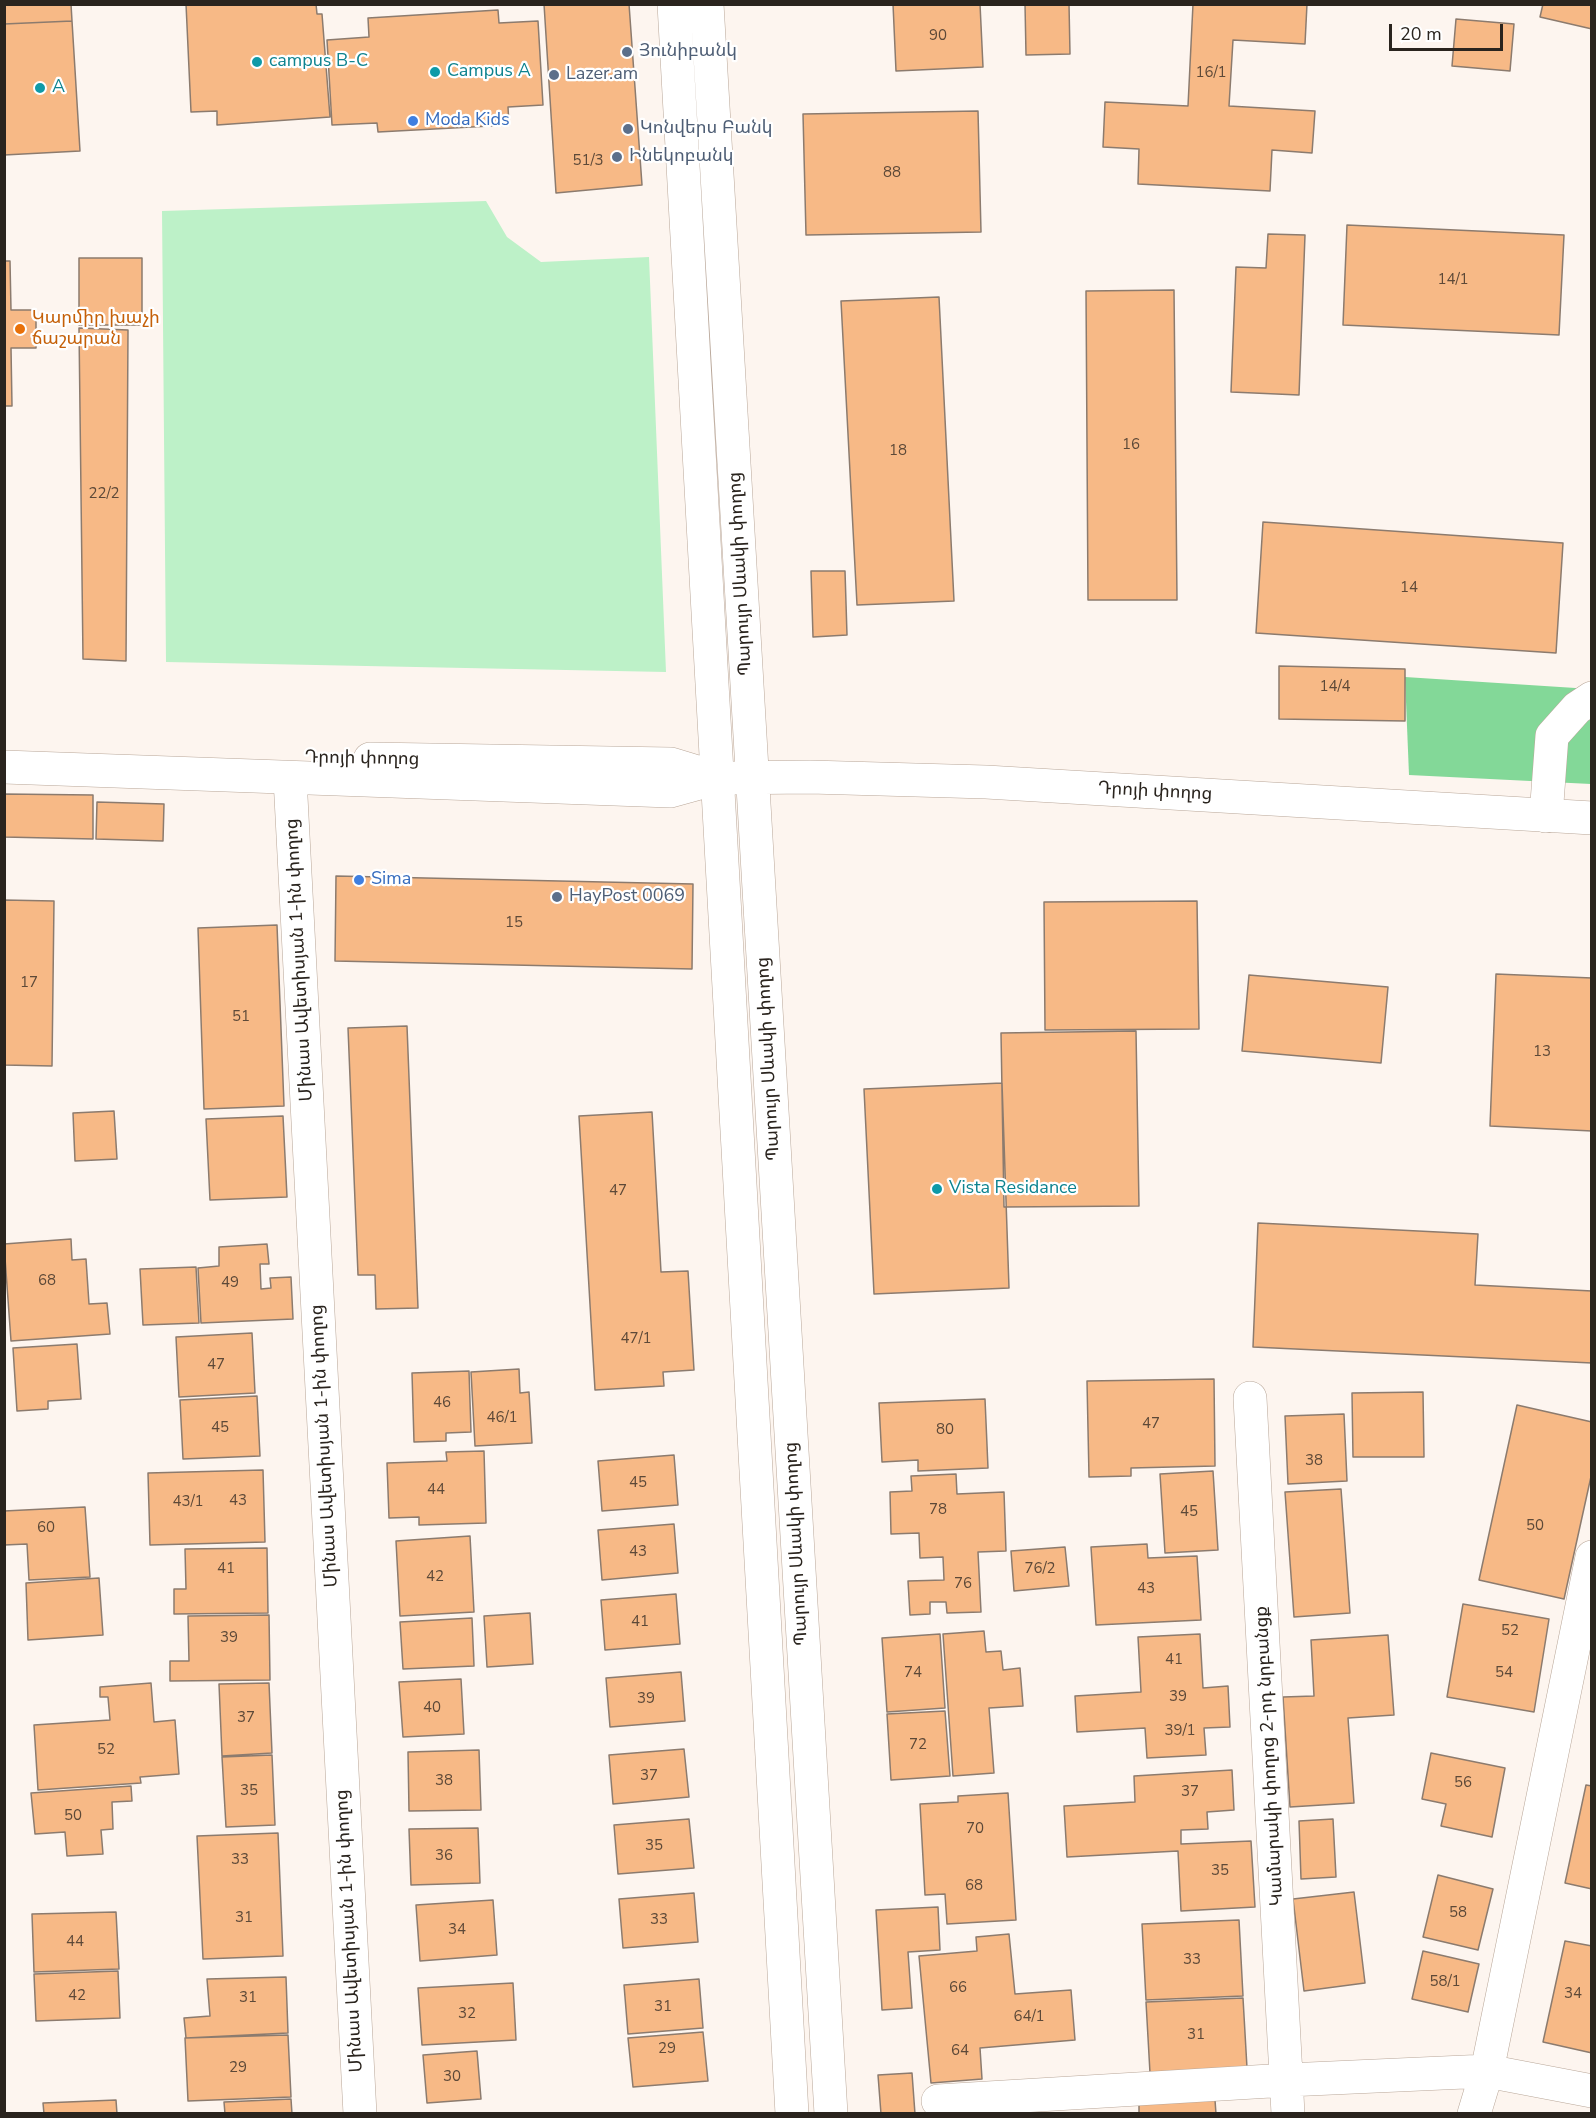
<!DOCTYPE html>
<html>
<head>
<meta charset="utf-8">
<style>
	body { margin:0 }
	#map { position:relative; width:1596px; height:2118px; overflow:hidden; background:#fdf5ef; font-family:"Nunito Sans",sans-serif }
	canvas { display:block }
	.frame { position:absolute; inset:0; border:6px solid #2a241e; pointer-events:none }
	.scale { position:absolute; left:1389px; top:24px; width:114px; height:27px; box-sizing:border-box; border:3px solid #2a241e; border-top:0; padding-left:8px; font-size:18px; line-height:21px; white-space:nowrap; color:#2a241e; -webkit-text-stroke:4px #fff; paint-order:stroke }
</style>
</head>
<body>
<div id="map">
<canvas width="1596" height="2118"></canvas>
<div class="frame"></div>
<div class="scale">20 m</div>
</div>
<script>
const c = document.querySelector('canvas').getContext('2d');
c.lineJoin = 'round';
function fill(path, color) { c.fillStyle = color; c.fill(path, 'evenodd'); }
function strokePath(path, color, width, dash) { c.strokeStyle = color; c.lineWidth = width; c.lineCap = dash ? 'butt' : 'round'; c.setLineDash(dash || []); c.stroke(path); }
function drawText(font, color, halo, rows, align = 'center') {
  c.font = font + ' "Nunito Sans","Noto Sans Armenian",sans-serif'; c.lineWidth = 4.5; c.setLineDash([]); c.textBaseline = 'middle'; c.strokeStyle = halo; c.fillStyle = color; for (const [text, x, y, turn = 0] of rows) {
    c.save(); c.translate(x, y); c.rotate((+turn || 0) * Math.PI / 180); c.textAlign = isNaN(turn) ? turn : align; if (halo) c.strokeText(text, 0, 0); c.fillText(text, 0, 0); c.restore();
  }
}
fill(new Path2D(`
	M486,201l21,36 34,25 108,-5 17,415 -500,-10 -4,-451z`), '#bdf1c8');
fill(new Path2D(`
	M1405,677l186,12v95l-182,-9z`), '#83d898');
const building = new Path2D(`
	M4,4h67l1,17 -68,3z
	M186,4h130l1,10h5l8,103 -113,8v-14l-26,1z
	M544,4h85l13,181 -86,8z
	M893,4h87l3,63 -87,4z
	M1025,4h44l1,50 -44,1z
	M1193,4h114l-2,40 -72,-4 -4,66 86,5 -3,42 -40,-3 -2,41 -132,-7 1,-35 -36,-2 2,-45 83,4z
	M1543,4h49v25l-52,-12z
	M498,10l1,13 39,-2 5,84 -35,2 1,18 -131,7 -1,-9 -45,2 -5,-85 42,-3 -1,-19z
	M1456,19l58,5 -4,47 -58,-5z
	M72,21l8,130 -76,4v-131z
	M978,111l3,121 -175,3 -3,-121z
	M1347,225l217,10 -5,100 -216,-10z
	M1268,234l37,1 -6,160 -68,-3 5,-125 30,1z
	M79,258h63v67h-63z
	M4,261h6l1,49h25v38h-25l1,58h-8z
	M1174,290l3,310h-89l-2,-309z
	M939,297l15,304 -97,4 -16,-304z
	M79,328l49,2 -2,331 -43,-2z
	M1263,522l300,21 -7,110 -300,-20z
	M811,571h34l2,64 -34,2z
	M1279,666l126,3v52l-126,-2z
	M4,794l89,1v44l-89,-2z
	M97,802l67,2 -1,37 -67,-2z
	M336,876l357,8 -1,85 -357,-8z
	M4,900l50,1 -2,165 -48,-1z
	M1197,901l2,128 -154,1 -1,-128z
	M277,925l7,181 -80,3 -6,-181z
	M1496,974l96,4v153l-102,-5z
	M1249,975l139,12 -7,76 -139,-12z
	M407,1026l11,282 -42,1 -1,-34h-17l-10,-247z
	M1136,1031l3,175 -135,1 -3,-174z
	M1002,1083l7,205 -135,6 -10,-205z
	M114,1111l3,48 -42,2 -2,-48z
	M652,1112l9,160 27,-1 6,99 -31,2 1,14 -69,4 -16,-274z
	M283,1116l4,81 -77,3 -4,-81z
	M1258,1223l220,11 -3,51 117,6v72l-339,-16z
	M71,1239l1,21 14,-1 3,45 18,-1 3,31 -99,7 -7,-97z
	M267,1244l2,20h-9l1,25 10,-1 -1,-10 21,-1 2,42 -92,4 -3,-55 21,-2v-19z
	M196,1267l3,56 -56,2 -3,-56z
	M252,1333l3,60 -76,4 -3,-60z
	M77,1344l4,55 -33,2v8l-31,2 -4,-63z
	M519,1369l1,24 9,-1 3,51 -57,3 -4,-74z
	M469,1371l2,61 -25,1v8l-32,1 -2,-69z
	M1214,1379l1,87 -84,2v8l-42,1 -2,-96z
	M1423,1392l1,65h-71l-1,-64z
	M257,1396l3,60 -77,3 -3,-59z
	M985,1399l3,69 -70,3v-11l-36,2 -3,-59z
	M1517,1405l75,17v50l-28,127 -85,-19z
	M1344,1414l3,67 -59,3 -3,-68z
	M484,1451l2,72 -67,2v-8l-30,1 -2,-55 60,-2 -1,-9z
	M674,1455l4,50 -76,6 -4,-50z
	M263,1470l2,72 -115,3 -2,-72z
	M1213,1471l5,79 -53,3 -5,-79z
	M956,1474l1,20 47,-2 2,59 -28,1 3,60 -34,1 -1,-11h-16v12l-20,1 -2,-34 36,-1 -1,-23 -23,1 -1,-25 -28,1 -1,-42 22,-1 -1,-15z
	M1341,1489l9,124 -56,4 -9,-125z
	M85,1507l5,70 -61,3 -2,-36 -23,1v-34z
	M674,1524l4,49 -76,7 -4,-50z
	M470,1536l4,76 -74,4 -4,-75z
	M1147,1544l1,14 49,-2 4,64 -105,5 -5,-78z
	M1065,1547l4,39 -55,5 -3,-40z
	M267,1548l1,65 -94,1v-25h12l-1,-40z
	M99,1578l4,57 -75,5 -2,-57z
	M676,1594l4,50 -75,6 -4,-50z
	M1463,1604l86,15 -15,93 -87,-15z
	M530,1613l3,51 -46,3 -3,-51z
	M269,1615l1,65 -100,1v-20h19l-1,-45z
	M472,1618l2,48 -71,3 -3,-47z
	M984,1631l2,21 15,-1 2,19 17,-2 3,38 -34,2 5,65 -41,3 -10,-142z
	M940,1634l5,74 -58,4 -5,-74z
	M1200,1634l3,54 25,-2 2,41 -26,1 2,27 -59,3 -2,-30 -68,4 -2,-36 66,-4 -3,-55z
	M1388,1635l6,80 -46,3 6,85 -64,4 -7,-110 31,-1 -3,-56z
	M681,1672l4,49 -75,6 -4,-49z
	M461,1679l3,55 -61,3 -4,-55z
	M151,1683l3,39 21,-2 4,54 -39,3 1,6 -103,7 -4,-65 76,-5 -2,-23h-8v-10z
	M269,1683l3,70 -50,3 -3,-72z
	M945,1711l5,65 -59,4 -4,-66z
	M684,1749l5,48 -76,7 -4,-49z
	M479,1750l2,60 -72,1 -1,-59z
	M1431,1753l74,15 -13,69 -51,-11 5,-22 -24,-5z
	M272,1755l3,70 -49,2 -4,-70z
	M1232,1770l2,40 -27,2 1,17 -27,1v14l70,-3 4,66 -74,4 -3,-60 -111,6 -3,-51 71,-4 -1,-26z
	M1586,1785l6,1v103l-27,-6z
	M131,1786l1,15 -20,1 1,27 -12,1 2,24 -36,2 -2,-24 -30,2 -4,-41z
	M1008,1793l8,127 -69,4 -2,-30 -20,1 -5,-91 38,-2v-6z
	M689,1819l5,49 -76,6 -4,-49z
	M1333,1819l3,58 -35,2 -2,-58z
	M478,1828l2,55 -69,2 -2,-56z
	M278,1833l5,123 -80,3 -6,-123z
	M1438,1875l55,14 -15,61 -55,-13z
	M1354,1892l11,91 -61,8 -11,-92z
	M694,1893l4,49 -75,6 -4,-49z
	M493,1900l4,55 -77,6 -4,-56z
	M938,1907l2,43 -32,2 4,56 -30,2 -6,-100z
	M116,1912l3,57 -85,3 -2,-58z
	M1239,1920l4,76 -97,4 -4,-76z
	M1009,1934l6,60 56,-4 4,50 -95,8 2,31 -51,4 -12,-127 58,-5 -1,-14z
	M1565,1941l27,5v107l-49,-11z
	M1423,1951l56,13 -11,48 -56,-13z
	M118,1971l2,47 -84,3 -2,-47z
	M286,1977l2,56 -102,5 -2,-20 26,-2 -3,-37z
	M699,1979l4,49 -75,6 -4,-49z
	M513,1983l3,57 -94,5 -4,-57z
	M1243,1998l4,70 -97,5 -4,-71z
	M703,2032l5,49 -75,6 -5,-49z
	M288,2035l3,62 -103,4 -3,-63z
	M477,2051l4,48 -54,4 -4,-48z
	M912,2073l3,41h-34l-3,-39z
	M291,2099l1,15h-67l-1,-12z
	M116,2100l1,14h-73l-1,-11z
	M1215,2100l1,14h-77v-10z`);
fill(building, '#f7b986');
strokePath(building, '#8c7b6e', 1.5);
const minor = new Path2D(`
	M290,778l70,1336
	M1546,816l6,-80 25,-28 15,-10
	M1250,1398l38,716
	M938,2101l349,-21 200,-9 105,20
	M1474,2114l13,-43 105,-514`);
const tertiary = new Path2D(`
	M674,4l118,2110
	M707,4l124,2110
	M370,759l301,5 46,14
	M4,767l666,24 47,-13 93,-1 176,5 606,36`);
strokePath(minor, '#b9a799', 34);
strokePath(tertiary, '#b9a799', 34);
strokePath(minor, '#fff', 33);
strokePath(tertiary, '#fff', 33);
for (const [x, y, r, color] of [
	[627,52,6,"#5c6f8a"],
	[257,62,6,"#0f9aa8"],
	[435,72,6,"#0f9aa8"],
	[554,75,6,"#5c6f8a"],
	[40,88,6,"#0f9aa8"],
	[413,121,6,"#3f7fe0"],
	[628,129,6,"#5c6f8a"],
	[617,157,6,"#5c6f8a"],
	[20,329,6,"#e8710a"],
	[359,880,6,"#3f7fe0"],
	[557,897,6,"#5c6f8a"],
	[937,1189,6,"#0f9aa8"]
]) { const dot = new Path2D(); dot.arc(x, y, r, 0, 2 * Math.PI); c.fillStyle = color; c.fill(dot); strokePath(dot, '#fff', 2); }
drawText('15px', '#5d4938', null, [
	["90",938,36],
	["16/1",1211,73],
	["51/3",588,161],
	["88",892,173],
	["14/1",1453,280],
	["16",1131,445],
	["18",898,451],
	["22/2",104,494],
	["14",1409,588],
	["14/4",1335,687],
	["15",514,923],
	["17",29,983],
	["51",241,1017],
	["13",1542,1052],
	["47",618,1191],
	["68",47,1281],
	["49",230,1283],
	["47/1",636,1339],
	["47",216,1365],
	["46",442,1403],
	["46/1",502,1418],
	["47",1151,1424],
	["45",220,1428],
	["80",945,1430],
	["38",1314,1461],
	["45",638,1483],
	["44",436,1490],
	["43",238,1501],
	["43/1",188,1502],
	["78",938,1510],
	["45",1189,1512],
	["50",1535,1526],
	["60",46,1528],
	["43",638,1552],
	["41",226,1569],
	["76/2",1040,1569],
	["42",435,1577],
	["76",963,1584],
	["43",1146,1589],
	["41",640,1622],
	["52",1510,1631],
	["39",229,1638],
	["41",1174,1660],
	["74",913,1673],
	["54",1504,1673],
	["39",1178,1697],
	["39",646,1699],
	["40",432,1708],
	["37",246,1718],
	["39/1",1180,1731],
	["72",918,1745],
	["52",106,1750],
	["37",649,1776],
	["38",444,1781],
	["56",1463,1783],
	["35",249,1791],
	["37",1190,1792],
	["50",73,1816],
	["70",975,1829],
	["35",654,1846],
	["36",444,1856],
	["33",240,1860],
	["35",1220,1871],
	["68",974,1886],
	["58",1458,1913],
	["31",244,1918],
	["33",659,1920],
	["34",457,1930],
	["44",75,1942],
	["33",1192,1960],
	["58/1",1445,1982],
	["66",958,1988],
	["34",1573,1994],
	["42",77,1996],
	["31",248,1998],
	["31",663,2007],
	["32",467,2014],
	["64/1",1029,2017],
	["31",1196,2035],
	["29",667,2049],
	["64",960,2051],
	["29",238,2068],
	["30",452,2077]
]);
drawText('18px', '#4e5e75', '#fff', [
	["Յունիբանկ",639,52],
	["Lazer.am",566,75],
	["Կոնվերս Բանկ",640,129],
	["Ինեկոբանկ",629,157],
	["HayPost 0069",569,897]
], 'left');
drawText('18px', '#0d838f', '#fff', [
	["campus B-C",269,62],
	["Campus A",447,72],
	["A",52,88],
	["Vista Residance",949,1189]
], 'left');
drawText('18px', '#366cbe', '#fff', [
	["Moda Kids",425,121],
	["Sima",371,880]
], 'left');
drawText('18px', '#c56008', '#fff', [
	["Կարմիր խաչի",32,319],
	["ճաշարան",32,340]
], 'left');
drawText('18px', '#2a241e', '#fff', [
	["Պարույր Սևակի փողոց",741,574,-93],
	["Դրոյի փողոց",362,759,1],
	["Դրոյի փողոց",1155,792,3],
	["Մինաս Ավետիսյան 1-ին փողոց",300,960,-93],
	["Պարույր Սևակի փողոց",769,1059,-93],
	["Մինաս Ավետիսյան 1-ին փողոց",325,1446,-93],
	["Պարույր Սևակի փողոց",797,1544,-93],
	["Կամարակի փողոց 2-րդ նրբանցք",1270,1756,-93],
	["Մինաս Ավետիսյան 1-ին փողոց",350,1931,-93]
]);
</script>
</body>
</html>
